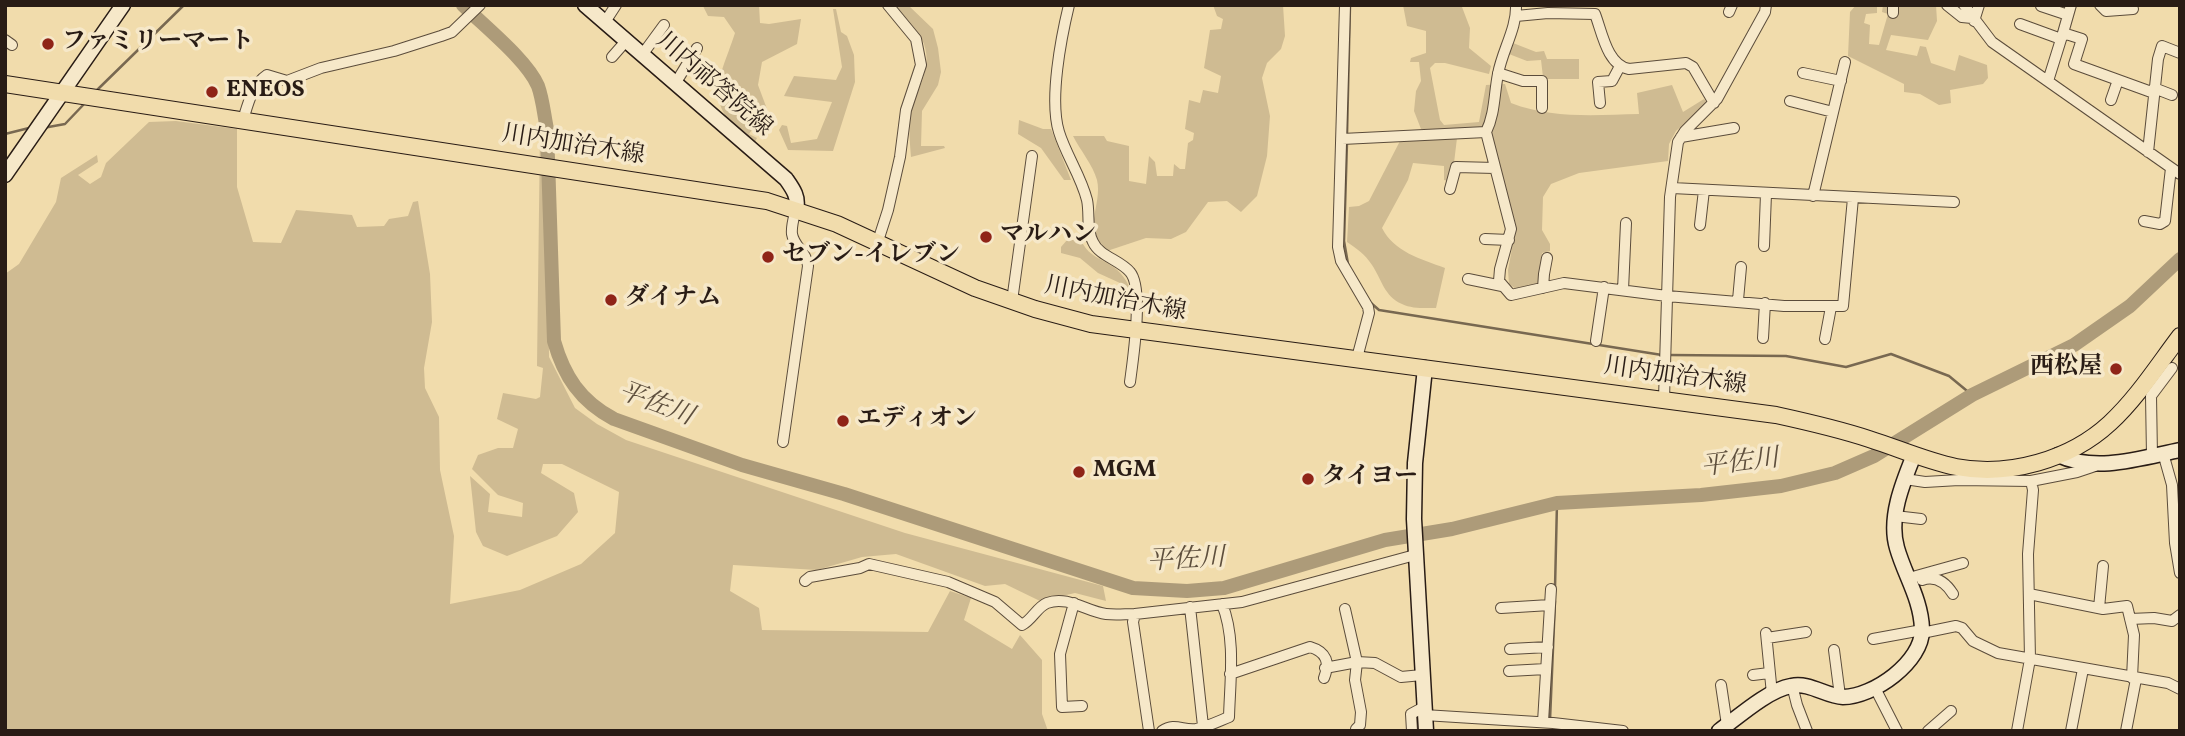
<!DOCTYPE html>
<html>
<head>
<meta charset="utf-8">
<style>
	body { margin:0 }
	#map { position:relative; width:2185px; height:736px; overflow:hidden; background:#f1dcac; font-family:Vollkorn,serif }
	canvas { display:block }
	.frame { position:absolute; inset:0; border:7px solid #291c15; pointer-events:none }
</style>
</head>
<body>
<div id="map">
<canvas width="2185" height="736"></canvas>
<div class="frame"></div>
</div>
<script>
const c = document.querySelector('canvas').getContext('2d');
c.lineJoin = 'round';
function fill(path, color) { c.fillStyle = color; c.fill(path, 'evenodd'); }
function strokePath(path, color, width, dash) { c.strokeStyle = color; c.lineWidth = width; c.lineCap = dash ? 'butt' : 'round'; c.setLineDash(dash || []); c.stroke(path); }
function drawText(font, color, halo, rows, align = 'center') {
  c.font = font + ' Vollkorn,"Noto Serif JP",serif'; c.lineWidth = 7; c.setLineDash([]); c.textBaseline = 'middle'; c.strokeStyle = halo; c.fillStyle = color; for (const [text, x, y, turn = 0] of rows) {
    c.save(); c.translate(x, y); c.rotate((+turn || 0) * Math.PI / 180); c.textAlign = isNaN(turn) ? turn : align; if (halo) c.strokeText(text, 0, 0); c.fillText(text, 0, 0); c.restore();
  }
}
fill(new Path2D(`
	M759,5l1,18 9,1 32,-5 -4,25 -35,18 -4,23 15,40 -19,2 -5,7 8,4 -2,4 -6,1c-46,-45 -32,-56 -14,-110l-11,-16 -16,-1 -5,-10z
	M894,5h14l25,24 5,19 3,24 -3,13 -16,26 -1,35h23l1,2 -34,9c-1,-15 -3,-29 0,-44 5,-24 22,-42 13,-69 -5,-14 -20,-28 -30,-39z
	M1213,5h70l2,31 -4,13 -14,14 -5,15 8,38 -3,40 -10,40 -16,16 -14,-11 -19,1 -22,30 -15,7 -25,-1 -39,13c-27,-19 -4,-46 -10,-71 -4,-15 -17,-30 -24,-44h31l3,5 22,5v35l17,3 3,-28 6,6 2,14h16l1,-12 6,5h5l3,-26 5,-3 1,-7 -9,-4 4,-29 11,3 3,-13 15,3 3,-17 -17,-8 6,-38 11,-1 2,-10 -6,-3z
	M1403,5l59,2 8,21 -1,20 22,18 -2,8 -44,-11h-10l-5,5 10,52 4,5 35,-3 7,-37 19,-1 6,19c41,16 85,12 128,11l-2,-21 35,-8 11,27 21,-13 3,4 -31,28 -7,13 -1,17 -89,12 -28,11 -8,13 -1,33 8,14v7l-8,2 -3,31 -23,5 -7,-5 -1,-14 7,-37 -24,-98 -70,-6 -7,-18 2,-20 5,-10 -2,-19h-9l1,-4 15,-5v-22l-19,-5z
	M1856,5h21v8l-11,1 -2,9 6,2 -1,19 10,1 9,-31 -6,-2 1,-7h53l1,16 -9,19 -37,-5 -5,15 31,6 3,-10 6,1 5,16 24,8 4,-16 28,10 1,13 -5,6 -33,6 1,13 -12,2 -19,-11 -16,-2v-8l-56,-28 2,-44z
	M833,9h3l5,23 6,4 7,19 1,27 -22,69 -45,-1 -9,-20 3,-5 5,1 4,17 26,-4 15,-37 -48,-6 10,-20 42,4 6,-13z
	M1513,43l23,9 8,-1 3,8h32v20h-33l-3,-2 -2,-17 -14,1 -18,-7z
	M1019,120l24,9h8l20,51h-7l-23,-32 -23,-14z
	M176,121l61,8v58l16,55 28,1 15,-33 56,5 5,12 27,-1 5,-7 19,-3 5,-14 5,-1 12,73 2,48 -8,46 1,20 14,29 1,53 14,66 -4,68 70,-14 61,-26 34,-31 4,-41 -57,-28h-19l-2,9 33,20 4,19 -21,24 -50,20 -24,-10 -7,-14 -6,-56 20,18 -2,18 34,5 1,-14 -25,-8 -26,-26 6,-14 20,-7h15l5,-19 -21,-10 6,-26 33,6 4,-2 3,-29 -6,-2 3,-234 8,90 1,135 26,51 22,16 29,16 279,93 198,53 3,15 -31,-8 -35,8 -35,-17 -20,2 -89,-32 -34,3 -45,13 -84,-5 -3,26 29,17 3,22 166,2 22,-41 21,7 -7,22 48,29 8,-14 22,25v54l6,17h-1043v-457l14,-10 37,-62 5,-24 36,-23 1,7 -20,13 12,9 11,-7 5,-14 43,-41z
	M1457,138l-3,25 -6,18 -4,-1v-14l-31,-3 -5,17 -26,48c12,24 39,31 63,40l-9,40c-11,0 -24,1 -34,-4 -18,-8 -20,-24 -30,-39 -7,-11 -15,-16 -25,-23l2,-35 10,-1 10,-5 31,-60z
	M1067,240h14c11,26 39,16 51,54l-12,-11 -22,-10 -18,-15 -19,-5v-6z`), '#cfbb92');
strokePath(new Path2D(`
	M95,92l89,-87
	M43,128l22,-4 21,-22
	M5,134l24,-6
	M1347,135l3,-130
	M1347,142l-3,99 4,23
	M1371,303l8,7 283,45
	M1669,355l117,1 60,11 45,-13 58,22 23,19
	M1555,588l2,-85
	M1550,720l5,-119`), '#786851', 2.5);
strokePath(new Path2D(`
	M463,5c21,21 64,55 75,81 5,14 6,29 9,43l7,212c10,35 26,60 60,78l128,46 102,29 289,94 54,3 37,-3 161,-48 67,-11 105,-26 144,-8 80,-9 54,-13 39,-17 98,-61 102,-50 56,-39 50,-47`), '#ad9b79', 14);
const street = new Path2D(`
	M1069,5c-8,33 -20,95 -10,127 7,23 22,44 28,68 3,14 -1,30 6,42 6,14 27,18 37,30 14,16 3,87 0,110
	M1345,5l-7,242 3,14 27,46 1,6 -12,45
	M1516,5c1,23 -14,46 -18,69 -4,20 -3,40 -12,58l25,97 -11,40 -1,12 12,14 53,-12 103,13 117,10h59l10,-108
	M1893,5v8
	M1947,5l15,12 10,1
	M1964,5l28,37 188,132
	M2071,5l-8,28 19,6 -8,25 80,29
	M2100,5l6,6 27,-2
	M2041,6l27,9
	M1729,12l3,-7
	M1516,16l32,-3 47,1c7,18 12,51 34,55l57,-6 7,4 21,36
	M1974,21l5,-16
	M605,22l11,-17
	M2020,24l41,15
	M5,40l7,5
	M642,55l22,-30
	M612,57l14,-16
	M1498,73l25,8h19v27
	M1803,73l38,8
	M2048,81l15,-48
	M675,84l22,-36
	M2154,88l18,7
	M2111,100l7,-20
	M1790,101l43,11
	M1600,103l-2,-21 14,-1 8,-15
	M243,120c5,-16 9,-35 24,-45l20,6 34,-13 73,-17 47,-15 11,-4 28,-27
	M1681,137l53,-9
	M1342,139l144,-7
	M2148,152l10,-93 4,-13 18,7
	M1672,188l282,14
	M1450,189l6,-22 39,1
	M1813,196l32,-134
	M2144,221l16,3 5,-3 6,-53
	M1700,225l4,-35
	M1485,239l24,1
	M878,241l10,-31 12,-53 6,-47 15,-45 -5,-26 -28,-34
	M1764,246l2,-52
	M1468,279l34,7
	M1543,288l1,-14 3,-16
	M1623,290l3,-67
	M1738,300l3,-33
	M1012,301l20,-145
	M1763,338l2,-35
	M1825,339l6,-32
	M1596,341l8,-54
	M1664,399l6,-202 8,-55 7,-11 32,-32 48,-87 1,-7
	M783,442l25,-176c-1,-14 -14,-19 -16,-32 -1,-8 2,-17 4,-25
	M2163,453l9,32 3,58 5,30
	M2152,456l-1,-60 21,-28
	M1905,479l20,3 34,-2 72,1 46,-9 18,-6
	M1895,516l26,3
	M1909,578l54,-15
	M1922,580c14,-5 24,3 31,14
	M805,581l5,-4 50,-9 9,-4 79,18 47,20 27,23c10,-5 15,-18 25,-22 21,-8 40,9 59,11 10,1 19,0 29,0
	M2029,594l74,15 24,-3 7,29 -2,43
	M1074,603l-14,51 2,53 20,-1
	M1190,607l13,119
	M1501,608l49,-3
	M2099,608l4,-42
	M1345,609l12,53 -2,18 6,32 -1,13 -4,4
	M2130,619l24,-1 18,3 8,-6
	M1766,633l6,61
	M1922,633l34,-7 6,2 11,13 25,12 170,30 12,6
	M1767,638l39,-6
	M1873,639l49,-9
	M1510,649l38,-2
	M1834,650l6,46
	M1325,668l32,-6 18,1 26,14 21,-2
	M1509,671l37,-2
	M1230,674l80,-27c17,5 20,16 14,31
	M1753,675l16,-2
	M1721,685l6,40
	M1792,685l5,20 10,26
	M1875,688l22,43
	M1424,715l129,8 70,8
	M1543,722l8,-133
	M1149,731l-16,-109 2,-8 107,-12 173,-47
	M1162,731c13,-9 21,0 34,-2 11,-2 23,-8 33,-12 1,-36 7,-79 -7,-113
	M1412,731l-1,-17 13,-7
	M1928,731l23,-20
	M2017,731l13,-72 -2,-105 5,-64 -2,-9
	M2071,731l12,-62
	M2126,731l10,-52`);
const secondary = new Path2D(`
	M585,5l201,174c7,10 13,18 10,30
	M5,175l118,-170
	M1425,368l-10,95 -1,56 12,212
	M2058,455c38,18 83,3 122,-5
	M1719,731c19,-14 49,-41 72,-45 19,-4 34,10 52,11 30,0 80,-35 79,-68 -1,-30 -17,-53 -25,-81 -9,-30 6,-66 17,-93`);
const primary = new Path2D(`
	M5,84l762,117 70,23 138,64 60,21 56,15 685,91c32,7 63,14 93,24 29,9 57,22 87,28 53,10 114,-7 154,-44 27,-25 48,-58 70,-87`);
strokePath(street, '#5b4c3b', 12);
strokePath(secondary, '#291c15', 17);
strokePath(primary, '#291c15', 18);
strokePath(street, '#f6e8c9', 10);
strokePath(secondary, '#f6e8c9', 14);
strokePath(primary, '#f1dcac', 16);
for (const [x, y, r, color] of [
	[48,44,7,"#8f2418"],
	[212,92,7,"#8f2418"],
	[986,237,7,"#8f2418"],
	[768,257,7,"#8f2418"],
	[611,300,7,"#8f2418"],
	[2116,369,7,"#8f2418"],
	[843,421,7,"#8f2418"],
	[1079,472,7,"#8f2418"],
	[1308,479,7,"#8f2418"]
]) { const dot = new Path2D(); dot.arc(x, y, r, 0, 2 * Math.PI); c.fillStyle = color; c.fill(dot); strokePath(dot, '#f6e8c9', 2.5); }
drawText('bold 24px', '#291c15', '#f6e8c9', [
	["ファミリーマート",62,44],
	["ENEOS",226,92],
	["マルハン",1000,237],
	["セブン-イレブン",782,257],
	["ダイナム",625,300],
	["西松屋",2102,369,"right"],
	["エディオン",857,421],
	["MGM",1093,472],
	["タイヨー",1322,479]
], 'left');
drawText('24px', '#291c15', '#f6e8c9', [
	["川内祁答院線",713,86,41],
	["川内加治木線",573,147,9],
	["川内加治木線",1115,301,11],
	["川内加治木線",1675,378,8]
]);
drawText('italic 26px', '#5e4f3d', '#f6e8c9', [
	["平佐川",655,406,21],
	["平佐川",1740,465,-7],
	["平佐川",1186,562,-3]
]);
</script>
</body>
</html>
